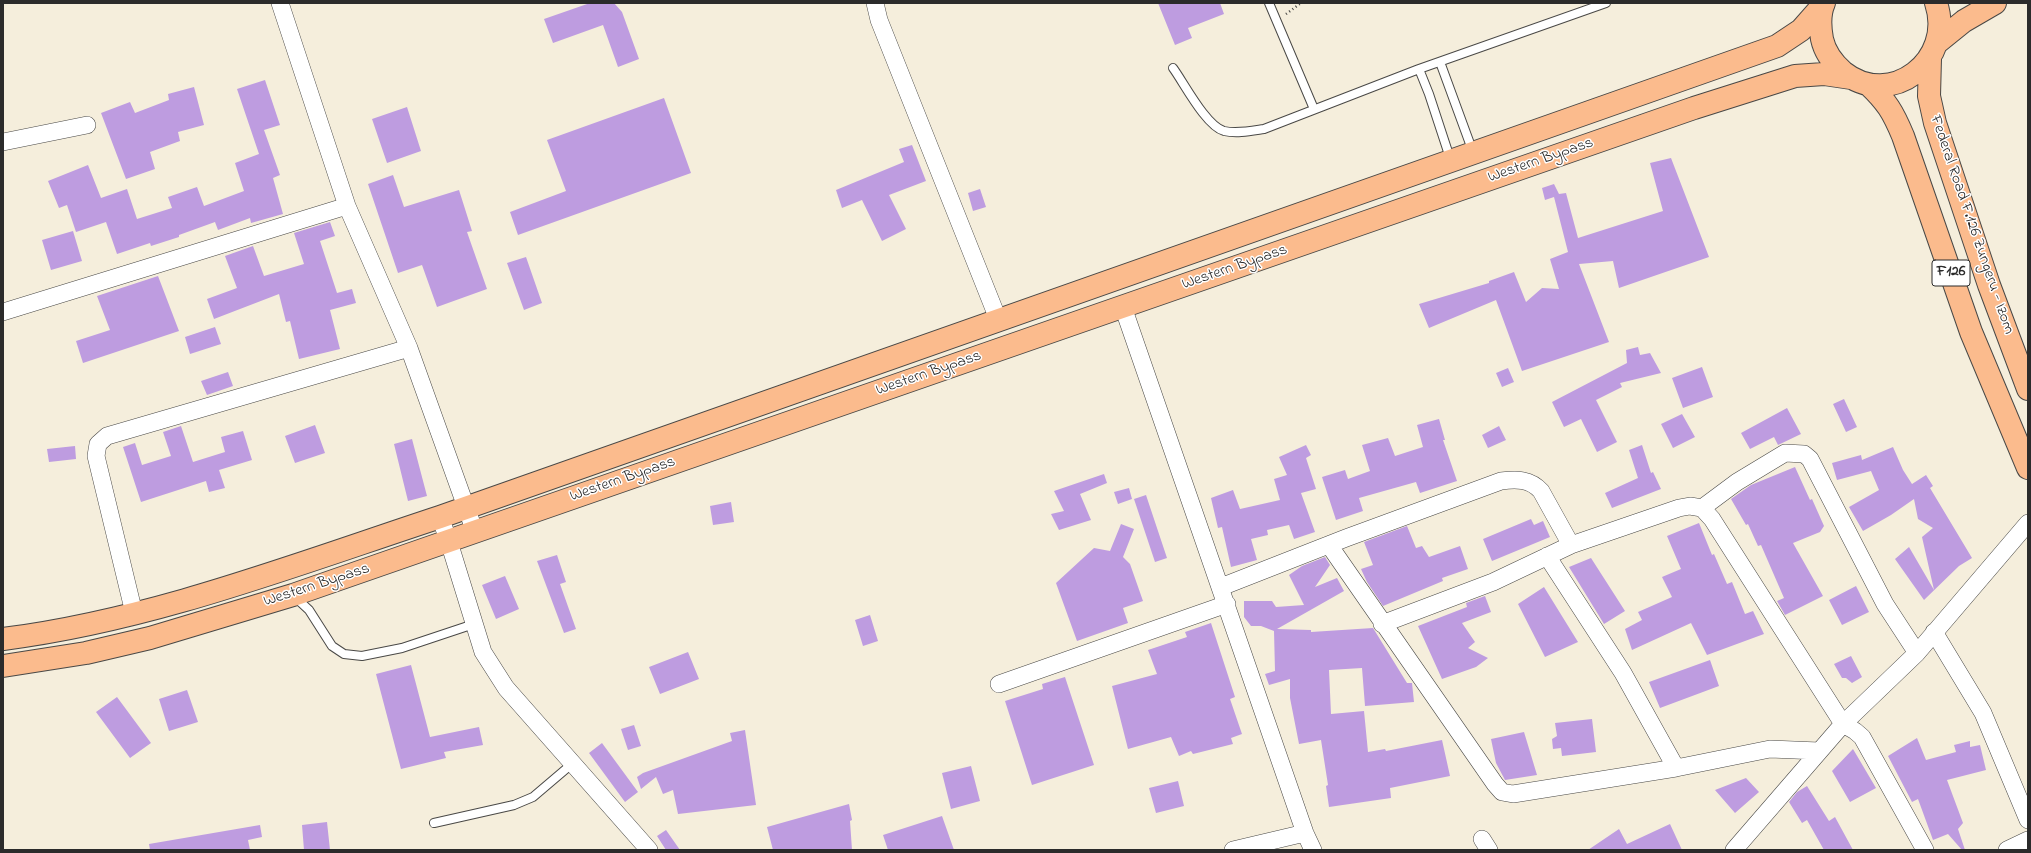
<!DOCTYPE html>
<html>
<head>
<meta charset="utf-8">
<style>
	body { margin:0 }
	#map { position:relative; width:2031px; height:853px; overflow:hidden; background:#f5eedc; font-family:"Indie Flower",sans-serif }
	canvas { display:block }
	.frame { position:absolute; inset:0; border:4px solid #2b2b2b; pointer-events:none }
</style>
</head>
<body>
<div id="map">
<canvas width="2031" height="853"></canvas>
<div class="frame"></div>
</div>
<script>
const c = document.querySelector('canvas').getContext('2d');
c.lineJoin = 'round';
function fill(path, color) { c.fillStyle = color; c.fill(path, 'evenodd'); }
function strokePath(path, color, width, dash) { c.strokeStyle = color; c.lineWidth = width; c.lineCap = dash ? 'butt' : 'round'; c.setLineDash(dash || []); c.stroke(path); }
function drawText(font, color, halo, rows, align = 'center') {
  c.font = font + ' "Indie Flower",sans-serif'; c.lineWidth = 3; c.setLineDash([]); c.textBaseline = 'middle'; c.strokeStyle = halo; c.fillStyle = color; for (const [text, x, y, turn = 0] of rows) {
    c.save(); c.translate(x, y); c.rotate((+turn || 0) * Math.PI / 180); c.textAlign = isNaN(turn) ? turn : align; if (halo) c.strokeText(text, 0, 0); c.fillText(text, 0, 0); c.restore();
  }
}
fill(new Path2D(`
	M590,3h24l8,9 17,47 -21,8 -15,-42 -50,18 -9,-24z
	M1158,3h62l4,11 -36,14 4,10 -17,7z
	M265,80l15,45 -16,5 16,45 -7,3 10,36 -32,9 -1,-5 -32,12 -3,-8 -36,13v2l-28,9 -1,-3 -33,11 -11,-32 -30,10 -9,-27 -8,3 -11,-27 40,-16 13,33 26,-9 10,30 35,-11 -4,-11 29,-10 7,19 40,-15 -9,-28 24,-9 -22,-65z
	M194,87l10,38 -26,7 2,9 -30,11 5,17 -29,10 -25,-66 29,-11 5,11 34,-13 -1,-6z
	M664,98l27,75 -173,62 -8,-23 56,-21 -19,-51z
	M407,107l14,44 -34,12 -15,-44z
	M912,145l14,36 -37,14 17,34 -24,12 -20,-41 -20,8 -6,-18 68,-28 -5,-13z
	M1671,158l38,99 -90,31 -6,-27 -34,3 30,78 -87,29 -26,-71 -67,28 -10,-24 70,-21v-2l25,-9 12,30 16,-14 17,1 -9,-30 18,-7 -14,-55 -9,3 -3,-12 12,-4 5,10 7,-1 12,45 85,-27 -13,-48z
	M393,175l11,32 55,-17 13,41 -5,1 20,57 -50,18 -15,-42 -24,8 -30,-89z
	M980,189l6,18 -13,4 -5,-18z
	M330,222l5,14 -15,5 17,52 15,-4 4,14 -26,7 10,39 -41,10 -9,-38 -4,1 -7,-28 -65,25 -7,-20 30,-11 -12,-32 28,-10 11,30 40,-12 -10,-31z
	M73,231l9,30 -31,9 -9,-30z
	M526,257l16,46 -18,7 -17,-47z
	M158,276l21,55 -96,32 -7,-22 34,-11 -13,-34z
	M215,327l6,17 -31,10 -5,-17z
	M1638,347l2,8 10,-2 11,20 -41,10 2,4 -26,13 21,42 -20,10 -16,-33 -17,8 -12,-25 75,-39 -1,-13z
	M1702,367l11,30 -30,11 -11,-30z
	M1508,368l6,14 -12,5 -6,-14z
	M228,372l5,14 -26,9 -6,-14z
	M1844,399l13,28 -11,5 -13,-28z
	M1787,408l14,26 -23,11 -4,-8 -24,12 -9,-16z
	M1682,414l13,23 -22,11 -12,-24z
	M1439,419l6,21h-2l14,41 -37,12 -4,-11 -57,16 4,13 -27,9 -14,-43 23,-7 3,9 22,-8 -8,-26 26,-7 7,18 28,-9 -6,-22z
	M315,425l10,28 -30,10 -10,-27z
	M181,426l12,36 32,-10 -4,-15 22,-6 9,29 -33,10 6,18 -16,4 -3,-11 -65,21 -18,-55 12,-4 7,22 29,-9 -8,-24z
	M1499,426l7,14 -18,8 -6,-13z
	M412,439l15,57 -19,5 -14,-57z
	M1306,445l5,10 -5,3 10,31 -15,4 14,39 -21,7 -5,-14 -22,5 1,5 -17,4 6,21 -26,7 -9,-40 -4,1 -7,-30 22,-8 7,19 40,-9 -6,-21 13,-4 -8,-18z
	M1642,445l9,28 2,-1 8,17 -49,19 -7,-15 33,-15 -9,-28z
	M75,446l1,13 -27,3 -2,-13z
	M1893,447l10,23 9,14 14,-9 7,11 -3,2 42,70 -13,8 -35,34 -29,-41 14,-12 25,43 -12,-53 11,-9 -15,-9 -4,-20 -23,16 -28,16 -14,-24 30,-17 -8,-19 -34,9 -5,-17 29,-8 1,5z
	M1795,467l15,33 2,-1 12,27 -4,6 -27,11 30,53 -38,19 -8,-14 7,-3 -23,-53 -3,1 -10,-22 -2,1 -15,-26 20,-14z
	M1104,474l3,9 -27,11 11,26 -32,10 -8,-16 13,-3 -10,-20z
	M1129,488l3,11 -14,5 -4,-12z
	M1146,495l21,63 -12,4 -21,-63z
	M731,502l3,20 -21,3 -3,-19z
	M1531,519l3,6 9,-4 7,16 -58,24 -9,-22z
	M1699,523l13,32 2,-1 13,30 5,-2 13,32 8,-3 11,23 -57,21 -16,-32 -59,27 -7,-21 17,-9 -4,-8 34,-15 -10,-20 19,-8 -14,-33z
	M1121,524l13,5 -11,28 7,7 13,37 -20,7 5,15 -51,18 -21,-58 38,-35 16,3z
	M1407,526l9,22 6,-2 7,11 31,-11 8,23 -26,9 1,3 -60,25 -16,-24 -6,-13 12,-4 -9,-23z
	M557,555l9,27 -6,2 16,45 -12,4 -27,-72z
	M1325,557l5,8 -15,22 22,-9 7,13 -67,38 34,1v2l62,-4 34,55h5l2,19 -49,4 -3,-38 -33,2 2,44 33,-3 4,41 17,-3 1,2 56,-11 8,36 -60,12 1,10 -62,9 -3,-21 2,-1 -7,-45 -22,4 -9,-46v-19l-21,6 -4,-11 10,-3 -1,-40 -13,-5h-10l-7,-9v-16h28l4,6 28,-2 -15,-30 13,-9z
	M1591,558l34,53 -21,13 -35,-57z
	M505,576l14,33 -23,10 -14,-34z
	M1856,586l13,26 -27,13 -13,-25z
	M1544,587l34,55 -33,15 -27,-53z
	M1485,596l6,16 -29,11 13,19 -7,6 20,10 -12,9 -34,12 -24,-53 49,-19 -1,-4z
	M870,615l8,26 -15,5 -8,-26z
	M1211,623l24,74 -5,2 12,35 -11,4 2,6 -40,10 -2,-3 -12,5 -8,-19 -43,12 -16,-63 45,-12 -9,-24 39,-13 -2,-5z
	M688,652l11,27 -39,15 -11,-27z
	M1851,656l11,21 -10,6 -6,-5h-4l-8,-14z
	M1710,660l9,26 -59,22 -11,-26z
	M411,665l19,72 49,-10 4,18 -39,7 2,6 -45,11 -25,-95z
	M1065,677l29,88 -62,20 -27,-84 38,-12 -1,-5z
	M187,690l11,32 -29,9 -10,-32z
	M117,697l34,46 -21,15 -34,-46z
	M1592,719l4,33 -34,4 -1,-8 -8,1 -1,-10 5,-3 -2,-13z
	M634,725l7,21 -13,4 -7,-21z
	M745,730l11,75 -78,9 -5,-24 -10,4 -7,-17 -15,12 -4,-12 6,-4 89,-32 -2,-8z
	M1524,732l13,43 -32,5 -9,-17 -5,-24z
	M1917,738l9,22 30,-8 -2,-7 16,-4v6l10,-2 6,25 -39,10 16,43 -5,6 7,21h-3l-14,-16 -15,6 -15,-41 -6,3 -24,-46z
	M602,743l36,49 -13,10 -36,-49z
	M1853,749l23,39 -26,14 -18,-31z
	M971,766l9,35 -29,8 -9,-36z
	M1746,778l13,14 -24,21 -20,-23z
	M1178,781l6,25 -28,7 -7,-25z
	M1807,786l22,35 6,-4 18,33h-29l-17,-30 -5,3 -13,-21 8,-10z
	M849,804l3,16 -2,1 2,29h-79l-6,-23z
	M942,816l12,34h-66l-5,-15z
	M327,822l3,28h-26l-2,-25z
	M1670,824l12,26h-94l31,-21 8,15z
	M260,825l2,12 -14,3 2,10h-100l-1,-6z
	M666,830l14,20h-14l-9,-14z`), '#be9ce0');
const lane = new Path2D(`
	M1269,3l45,106
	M1440,62l33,90
	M1173,68c11,15 33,58 51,63 13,3 27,0 40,-2l155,-60 187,-66
	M1419,69l10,25 22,67
	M295,597l14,13 23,36 12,8 18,2 40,-8 72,-24
	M434,823l80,-18 19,-8 40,-34`);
const street = new Path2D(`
	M280,3l67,203 62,142 66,184
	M875,3l4,17 119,299
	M3,142l84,-17
	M1123,307l182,526 8,17
	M3,312l344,-106
	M1702,508l35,-26 48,-29 19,1 6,5 75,145 32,49
	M440,517l9,25 34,110 23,36 143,162
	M1329,545l166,239 7,8 11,2 163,-26 94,-19 49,2
	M1547,556l76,117 53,95
	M1221,587l125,-49 155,-57c16,-2 29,-2 40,10l30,54
	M134,613l-38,-157 2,-12 9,-8 302,-88
	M1382,624l111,-42 78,-37 108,-37 11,-2 12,2 10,11 131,205 12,7 7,6 63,113
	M1934,632l49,81 45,107
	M999,684l228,-80
	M1482,839l7,11
	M1233,850l72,-17
	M1734,850l109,-126 74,-71 111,-130
	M2007,850l21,-10`);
const primary = new Path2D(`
	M1824,3c-5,11 -4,25 -2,36 3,14 11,24 21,33 48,38 112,-12 93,-69
	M1938,42l26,-21 31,-18
	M1930,59l-1,37 6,27 54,162 39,104
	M1868,84c19,18 25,28 35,52l68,196 57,136
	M3,639c150,-19 294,-75 437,-122l1337,-471 24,-16 22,-25
	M3,666l83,-13 64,-15 143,-43 1401,-487 101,-32 29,-2 27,4`);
strokePath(lane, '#494846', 10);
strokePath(street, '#494846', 18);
strokePath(primary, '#494846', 24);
strokePath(new Path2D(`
	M1286,14l15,-11`), '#494846', 2.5, [1, 3]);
strokePath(lane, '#fff', 8);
strokePath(street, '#fff', 17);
strokePath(primary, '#fbbb8d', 22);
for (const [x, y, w] of [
	[1951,273,38]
]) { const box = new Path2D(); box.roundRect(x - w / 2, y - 13, w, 26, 3); c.fillStyle = '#fff'; c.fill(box); strokePath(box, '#2b2b2b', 1); }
drawText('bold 15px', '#2b2b2b', null, [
	["F126",1951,273]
]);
drawText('16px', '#2b2b2b', '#fff', [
	["Western Bypass",1541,161,-19],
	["Federal Road F.126 Zungeru - Izom",1971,225,71],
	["Western Bypass",1235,268,-19],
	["Western Bypass",929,374,-19],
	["Western Bypass",623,480,-19],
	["Western Bypass",317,586,-18]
]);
</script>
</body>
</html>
